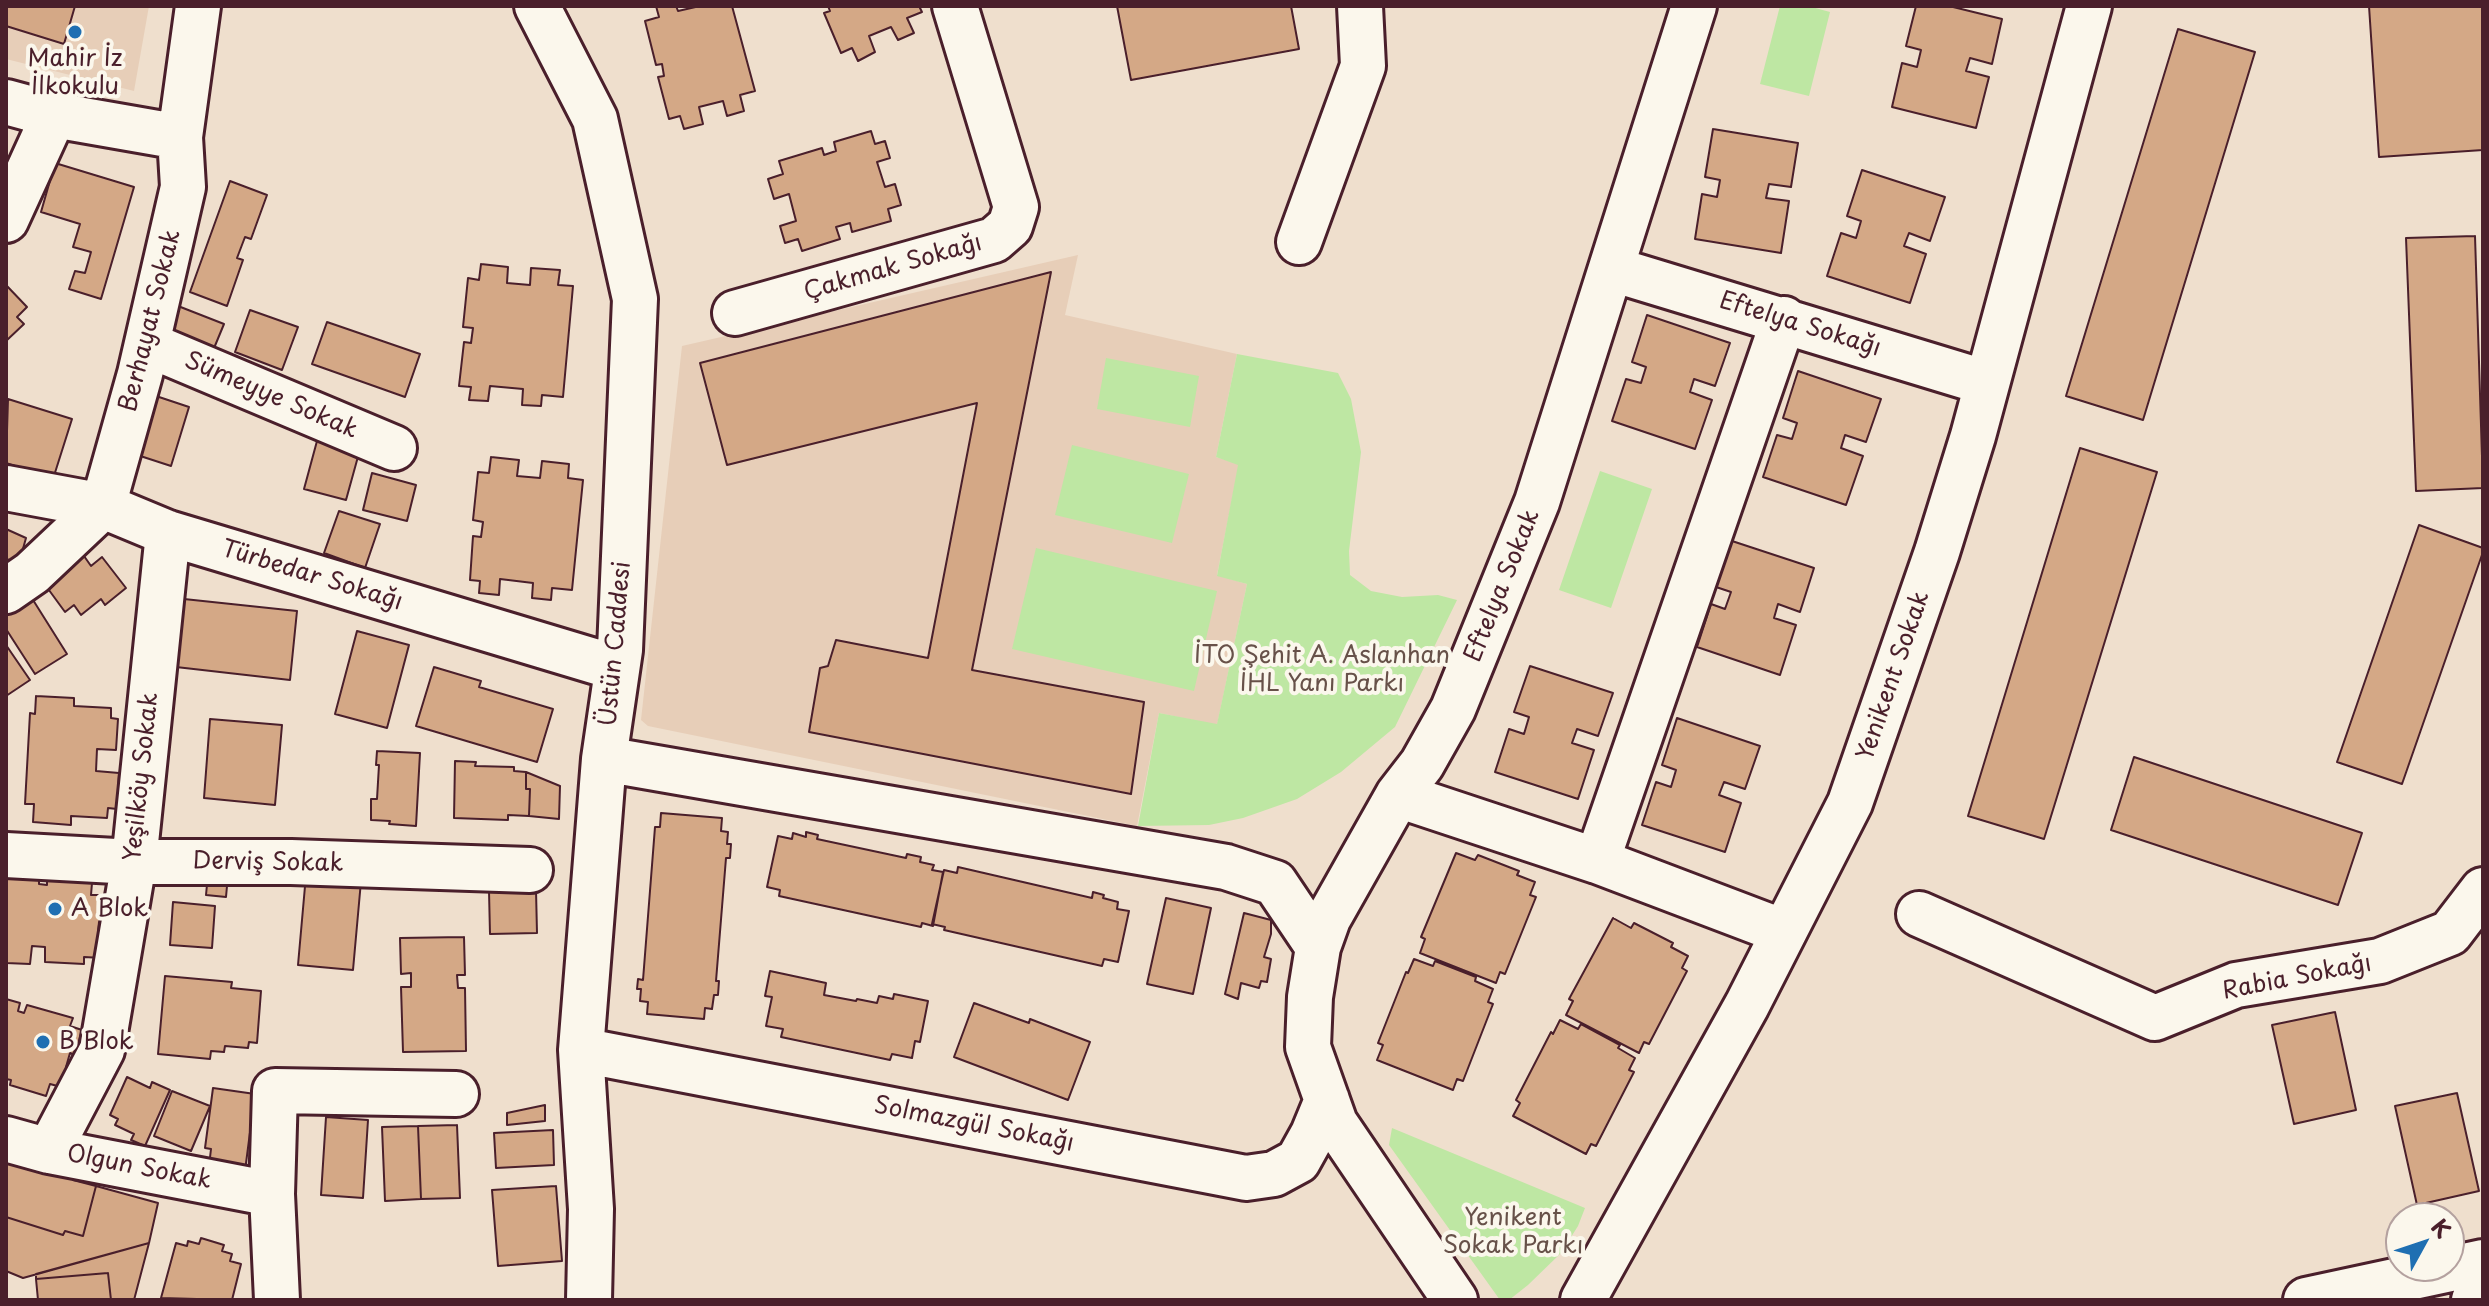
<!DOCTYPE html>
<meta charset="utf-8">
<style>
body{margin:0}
#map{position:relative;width:2489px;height:1306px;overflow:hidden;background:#efdfcd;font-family:"Playpen Sans",sans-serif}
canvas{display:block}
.frame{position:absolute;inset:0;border:8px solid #4a1f2b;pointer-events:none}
.north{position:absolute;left:2385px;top:1202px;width:80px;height:80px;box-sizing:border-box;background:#fbf7ec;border:2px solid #b4a19f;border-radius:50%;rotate:50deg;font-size:22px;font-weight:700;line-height:32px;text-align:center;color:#4a1f2b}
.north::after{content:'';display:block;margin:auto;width:28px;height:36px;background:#1f6fb2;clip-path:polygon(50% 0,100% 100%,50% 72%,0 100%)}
</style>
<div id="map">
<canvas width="2489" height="1306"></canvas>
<div class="frame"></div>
<div class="north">K</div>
</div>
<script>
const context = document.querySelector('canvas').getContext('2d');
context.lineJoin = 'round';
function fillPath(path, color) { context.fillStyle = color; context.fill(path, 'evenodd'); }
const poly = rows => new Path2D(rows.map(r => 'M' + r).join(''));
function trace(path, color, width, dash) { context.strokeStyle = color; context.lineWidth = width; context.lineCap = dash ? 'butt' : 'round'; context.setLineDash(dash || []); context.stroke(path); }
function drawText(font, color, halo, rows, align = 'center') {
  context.font = font + ' "Playpen Sans",sans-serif'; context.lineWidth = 8; context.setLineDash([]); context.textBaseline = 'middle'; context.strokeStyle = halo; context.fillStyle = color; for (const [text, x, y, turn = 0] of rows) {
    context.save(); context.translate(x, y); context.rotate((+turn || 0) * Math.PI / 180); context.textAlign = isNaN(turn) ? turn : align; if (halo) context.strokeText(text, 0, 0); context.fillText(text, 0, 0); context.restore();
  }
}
fillPath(poly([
 [6,6,149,6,134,91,6,59],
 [1078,255,1065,315,1237,354,1216,457,1239,464,1217,575,1247,584,1217,725,1159,713,1137,826,648,726,641,720,682,346]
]), '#e7ceb8');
fillPath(poly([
 [1780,6,1808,6,1830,12,1809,96,1760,84],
 [1237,354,1338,373,1351,399,1361,452,1349,551,1350,575,1371,591,1402,597,1438,595,1457,600,1395,727,1341,772,1297,799,1243,818,1209,825,1138,826,1159,713,1217,724,1247,584,1217,576,1238,465,1216,457],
 [1106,358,1199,376,1190,427,1097,409],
 [1072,445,1189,474,1172,543,1055,515],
 [1600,471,1652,489,1611,608,1559,590],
 [1036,548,1217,591,1194,691,1012,649],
 [1392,1128,1585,1208,1578,1226,1561,1253,1528,1285,1509,1300,1500,1300,1389,1145]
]), '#bee7a3');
const building = poly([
 [6,6,75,6,64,44,6,26,6,6],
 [656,6,676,6,678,11,700,6,732,6,755,91,740,95,744,111,727,116,723,101,699,107,703,124,684,129,680,116,669,119,658,77,664,76,662,64,656,65,645,21,659,17,656,6],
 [828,6,919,6,922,12,907,18,914,33,898,40,891,27,869,36,875,52,858,61,852,48,841,53,824,13,830,11,828,6],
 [1117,6,1291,6,1299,49,1131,80,1117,6],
 [1916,6,1949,6,2002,19,1992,64,1970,58,1966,71,1989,77,1976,128,1892,107,1902,63,1917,67,1921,50,1906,46,1916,6],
 [2369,6,2483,6,2483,150,2379,157,2369,6],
 [2178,29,2255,52,2143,420,2066,396,2178,29],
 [1713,129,1798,143,1791,187,1769,184,1766,198,1789,201,1781,253,1695,239,1702,194,1717,197,1720,180,1705,177,1713,129],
 [871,131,875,144,885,141,890,158,877,162,885,187,895,184,901,205,888,209,891,221,852,232,850,223,836,227,840,239,802,251,798,239,785,243,780,226,796,221,789,194,774,199,768,179,783,174,779,161,822,148,824,155,836,151,834,142,871,131],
 [55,163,134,187,101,299,69,289,75,271,85,273,91,252,73,247,80,224,41,212,55,163],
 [1862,170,1945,197,1930,241,1909,233,1904,246,1926,254,1910,303,1827,276,1841,233,1856,238,1861,221,1847,216,1862,170],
 [230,181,267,195,251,239,245,237,237,258,243,260,227,306,190,292,230,181],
 [2475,236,2483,488,2416,491,2406,238,2475,236],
 [481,264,508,267,507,283,530,285,531,268,560,270,558,285,573,286,563,397,542,395,541,406,522,405,523,389,490,386,488,401,469,400,471,387,459,386,464,342,471,343,473,328,463,327,468,278,479,280,481,264],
 [1051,272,972,670,1144,702,1131,794,809,732,820,668,828,666,836,640,928,658,977,403,727,465,700,363,1051,272],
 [6,285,27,307,17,317,24,324,6,341,6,285],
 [178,306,224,324,212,353,167,334,178,306],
 [250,310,298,327,282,370,235,352,250,310],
 [1647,315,1730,343,1715,386,1694,379,1690,392,1712,400,1695,449,1612,421,1626,379,1641,383,1646,367,1632,362,1647,315],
 [327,322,420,354,405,397,312,364,327,322],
 [1798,371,1881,399,1866,442,1845,435,1841,448,1863,456,1846,505,1763,477,1777,435,1792,439,1797,423,1783,418,1798,371],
 [147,393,189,407,171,466,128,452,147,393],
 [8,399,72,419,53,479,6,463,8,399],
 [317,441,359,453,346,500,304,489,317,441],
 [2080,448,2157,472,2044,839,1968,816,2080,448],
 [491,457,519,460,517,476,540,478,542,461,569,464,568,478,583,480,572,590,552,588,551,600,532,598,533,583,500,579,499,595,479,593,480,581,470,580,473,536,481,537,483,522,473,520,478,472,489,473,491,457],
 [372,473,416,485,407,521,363,510,372,473],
 [339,511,380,524,365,568,324,553,339,511],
 [2419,525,2483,548,2483,552,2402,784,2337,762,2419,525],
 [6,529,26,538,19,563,6,559,6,529],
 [1732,541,1814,568,1800,612,1778,604,1774,618,1796,625,1780,675,1697,647,1711,604,1725,609,1731,592,1716,587,1732,541],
 [84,556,91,566,102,557,126,588,105,605,101,599,81,615,74,605,65,612,46,586,84,556],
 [28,592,67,654,35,674,6,629,6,606,28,592],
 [184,599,297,611,290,680,176,667,184,599],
 [357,631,409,645,387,728,335,714,357,631],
 [6,645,30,680,6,696,6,645],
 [1530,666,1613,693,1598,736,1577,729,1572,743,1594,750,1578,799,1495,772,1509,729,1524,734,1529,717,1514,712,1530,666],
 [434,667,481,681,479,687,553,709,537,762,416,726,434,667],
 [36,696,74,698,74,706,111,708,111,718,118,719,116,750,97,749,96,771,119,773,117,809,108,808,107,818,71,816,71,825,33,822,34,804,25,804,30,713,35,714,36,696],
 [1677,718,1760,746,1745,789,1724,782,1719,795,1741,803,1725,852,1642,825,1656,782,1671,787,1676,770,1662,765,1677,718],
 [210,719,282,725,275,805,204,798,210,719],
 [377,751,420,753,416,826,389,824,390,821,371,820,371,799,377,799,379,765,376,765,377,751],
 [2134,757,2362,833,2338,905,2111,830,2134,757],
 [455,761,476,762,475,766,514,767,514,771,526,772,526,789,530,789,529,816,508,815,508,820,454,818,455,761],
 [526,772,560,786,559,819,529,816,530,789,526,789,526,772],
 [661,813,722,818,721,831,728,832,727,844,731,844,730,858,726,858,716,981,719,981,718,995,714,995,712,1009,705,1008,704,1019,647,1014,648,1002,640,1001,641,989,637,989,638,979,643,980,655,827,660,827,661,813],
 [806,832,818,835,817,839,906,858,907,854,921,857,920,862,934,865,932,870,943,872,933,926,922,923,921,927,779,896,780,890,767,887,778,836,792,839,793,833,806,837,806,832],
 [1456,853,1475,860,1478,855,1519,871,1517,875,1535,882,1530,895,1536,897,1505,974,1500,972,1496,983,1420,953,1425,939,1421,937,1456,853],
 [958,867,1092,898,1093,892,1104,895,1103,898,1118,902,1117,909,1129,911,1118,962,1104,959,1102,966,944,930,945,927,932,924,944,870,957,873,958,867],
 [208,874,228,875,226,897,206,895,208,874],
 [306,875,361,881,353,970,298,965,306,875],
 [6,877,39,879,39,884,47,885,47,880,92,883,91,895,106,895,104,922,99,922,98,933,104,933,102,958,84,957,84,964,45,962,45,947,32,946,30,964,6,963,6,877],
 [536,890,537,933,490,934,489,891,536,890],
 [1166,898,1211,908,1193,994,1147,984,1166,898],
 [173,902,215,906,212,948,170,945,173,902],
 [1244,913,1271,920,1271,934,1264,957,1271,959,1267,982,1261,981,1259,988,1241,983,1238,999,1225,994,1244,913],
 [1613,918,1631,928,1634,923,1673,943,1671,947,1688,956,1682,968,1687,971,1649,1044,1644,1042,1639,1053,1566,1015,1573,1001,1569,999,1613,918],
 [464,937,465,975,457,975,458,988,465,988,466,1051,403,1052,401,987,411,987,411,973,401,974,400,938,464,937],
 [1414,959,1433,966,1435,961,1476,977,1475,981,1493,989,1488,1002,1493,1004,1463,1081,1457,1079,1453,1090,1377,1060,1383,1045,1378,1043,1406,972,1408,973,1414,959],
 [770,971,826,983,824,995,856,1001,857,999,877,1003,879,996,893,999,894,994,928,1001,920,1042,915,1041,912,1058,892,1054,890,1060,781,1037,783,1029,766,1026,772,997,765,996,770,971],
 [165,976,232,982,231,988,261,991,257,1043,249,1042,248,1048,225,1046,224,1052,211,1051,210,1059,158,1054,165,976],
 [6,999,20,1003,18,1011,24,1013,27,1005,73,1018,70,1026,82,1030,75,1055,70,1053,66,1067,70,1069,65,1088,50,1084,46,1096,10,1085,11,1080,6,1079,6,999],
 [974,1003,1029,1023,1030,1019,1090,1042,1068,1100,954,1057,974,1003],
 [2335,1012,2356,1110,2294,1124,2272,1025,2335,1012],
 [1560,1020,1578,1029,1581,1024,1620,1045,1618,1048,1635,1058,1629,1070,1634,1072,1596,1146,1591,1144,1586,1154,1513,1116,1520,1103,1516,1100,1551,1032,1553,1034,1560,1020],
 [127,1077,150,1088,152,1082,170,1090,145,1146,131,1140,134,1134,115,1125,118,1119,110,1115,127,1077],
 [213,1088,255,1094,245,1171,209,1166,211,1149,205,1148,213,1088],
 [172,1091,210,1106,191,1151,154,1136,172,1091],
 [2457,1093,2479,1191,2417,1205,2395,1106,2457,1093],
 [545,1105,545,1121,507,1125,507,1113,545,1105],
 [326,1117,368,1120,363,1198,321,1195,326,1117],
 [457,1125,460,1198,421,1199,418,1126,457,1125],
 [418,1126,421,1199,385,1201,382,1127,418,1126],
 [553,1130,554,1165,496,1168,494,1133,553,1130],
 [6,1160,74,1177,73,1180,96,1186,83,1236,65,1231,63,1235,6,1217,6,1160],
 [96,1186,158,1203,149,1243,23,1278,6,1271,6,1217,63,1235,65,1231,83,1236,96,1186],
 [556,1186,562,1261,498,1266,492,1190,556,1186],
 [201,1238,224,1245,222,1251,232,1254,230,1261,241,1264,232,1300,161,1298,176,1243,187,1246,188,1241,199,1244,201,1238],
 [149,1243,134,1300,111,1300,108,1273,36,1279,36,1274,149,1243],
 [108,1273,111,1300,38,1300,36,1279,108,1273]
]);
fillPath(building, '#d4a886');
trace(building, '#4a1f2b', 2);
const minor = poly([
 [537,6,595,119,635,299,620,650,604,759,581,1050,591,1209,589,1300],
 [6,102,54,115,180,137],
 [6,220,54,115],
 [1299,242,1363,66,1360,6],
 [1612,269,1987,383],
 [735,313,994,240,1010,226,1016,207,955,6],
 [147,344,394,448],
 [6,488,103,506,168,533,617,668],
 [6,591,32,573,103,506,140,374,183,187,180,137,198,6],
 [604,759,1226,867,1275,883,1318,947],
 [1398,795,1597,861,1784,932],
 [6,855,134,862,291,862,530,870],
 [1597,861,1784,319],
 [1919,914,2155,1018,2236,985,2380,961,2450,933,2483,890],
 [581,1050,1246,1178,1274,1174,1298,1161,1313,1134,1327,1100],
 [6,1139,49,1151,272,1194],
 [49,1151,102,1050,134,862,168,533],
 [277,1300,272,1194,275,1091,456,1094],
 [1455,1300,1335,1123,1308,1047,1310,997,1318,947,1328,919,1398,795,1422,764,1453,709,1537,502,1694,6],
 [1583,1300,1747,1005,1850,803,1937,552,1973,436,2089,6],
 [2306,1300,2483,1262],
 [2474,1300,2483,1298]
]);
trace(minor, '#4a1f2b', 50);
trace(minor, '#fbf7ec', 44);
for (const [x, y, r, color] of [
 [75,32,8,"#1f6fb2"],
 [55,909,8,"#1f6fb2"],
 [43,1042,8,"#1f6fb2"]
]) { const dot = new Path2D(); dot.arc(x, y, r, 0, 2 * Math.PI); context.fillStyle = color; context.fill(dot); trace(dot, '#fbf7ec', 3); }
drawText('24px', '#4a1f2b', '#fbf7ec', [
 ["Mahir İz",75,59,"center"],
 ["İlkokulu",75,87,"center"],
 ["A Blok",71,909],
 ["B Blok",59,1042]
], 'left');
drawText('24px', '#4a1f2b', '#fbf7ec', [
 ["Çakmak Sokağı",893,268,-16],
 ["Berhayat Sokak",151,321,-76],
 ["Eftelya Sokağı",1800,325,17],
 ["Sümeyye Sokak",271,396,23],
 ["Türbedar Sokağı",312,576,17],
 ["Eftelya Sokak",1503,586,-68],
 ["Üstün Caddesi",616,644,-85],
 ["Yenikent Sokak",1894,676,-71],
 ["Yeşilköy Sokak",142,777,-84],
 ["Derviş Sokak",268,863,1],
 ["Rabia Sokağı",2297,978,-11],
 ["Solmazgül Sokağı",974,1125,11],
 ["Olgun Sokak",139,1168,11]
]);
drawText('24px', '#675149', '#fbf7ec', [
 ["İTO Şehit A. Aslanhan",1322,656],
 ["İHL Yanı Parkı",1322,684],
 ["Yenikent",1513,1218],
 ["Sokak Parkı",1513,1246]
]);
</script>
